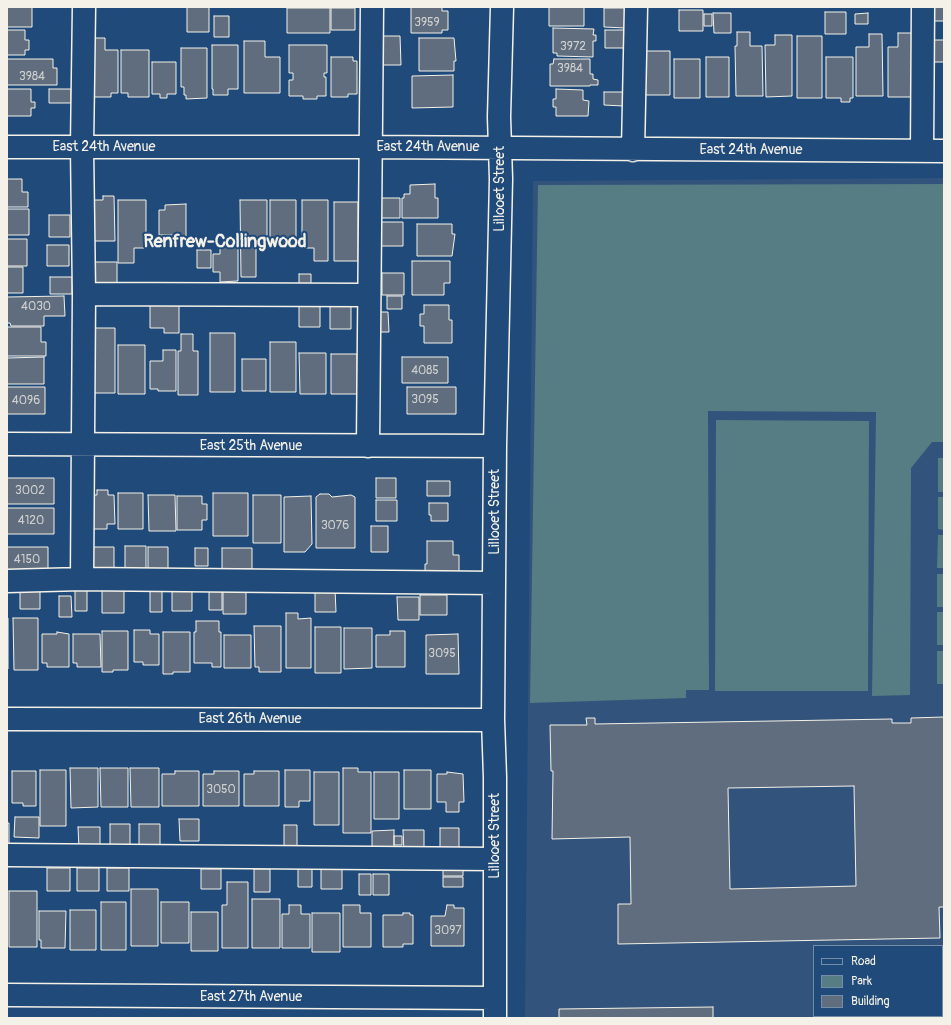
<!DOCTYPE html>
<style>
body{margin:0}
#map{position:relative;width:951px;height:1025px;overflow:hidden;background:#1f4a7a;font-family:Pangolin,sans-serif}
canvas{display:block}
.frame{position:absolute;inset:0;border:8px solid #f4f1e8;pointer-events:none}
.legend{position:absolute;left:813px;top:945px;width:130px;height:72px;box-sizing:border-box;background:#1f4a7a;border:1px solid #748da6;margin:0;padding:5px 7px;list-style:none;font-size:12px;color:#f4f1e8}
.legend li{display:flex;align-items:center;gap:8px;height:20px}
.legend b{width:20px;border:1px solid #748da6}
</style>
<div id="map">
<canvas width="951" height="1025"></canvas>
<div class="frame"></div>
<ul class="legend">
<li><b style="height:5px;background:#1f4a7a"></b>Road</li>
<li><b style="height:11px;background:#567d83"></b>Park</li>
<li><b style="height:11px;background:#5f6d7f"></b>Building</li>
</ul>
</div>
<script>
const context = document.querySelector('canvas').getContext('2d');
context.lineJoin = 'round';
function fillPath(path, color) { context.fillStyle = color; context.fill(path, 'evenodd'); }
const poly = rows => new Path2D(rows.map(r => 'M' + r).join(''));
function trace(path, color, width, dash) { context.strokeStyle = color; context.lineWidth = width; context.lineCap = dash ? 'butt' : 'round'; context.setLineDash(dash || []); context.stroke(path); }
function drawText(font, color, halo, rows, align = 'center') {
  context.font = font + ' Pangolin,sans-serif'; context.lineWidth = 4; context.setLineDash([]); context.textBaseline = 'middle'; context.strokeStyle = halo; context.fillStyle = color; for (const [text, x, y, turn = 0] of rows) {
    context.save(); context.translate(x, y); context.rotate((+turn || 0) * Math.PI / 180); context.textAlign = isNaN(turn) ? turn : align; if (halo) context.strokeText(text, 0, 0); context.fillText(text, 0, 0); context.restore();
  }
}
fillPath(poly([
 [944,178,944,960,942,960,942,946,814,946,814,1016,863,1016,863,1018,525,1018,533,181]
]), '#32547c');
fillPath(poly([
 [944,184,944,442,932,442,911,468,910,695,872,696,876,412,708,411,709,690,686,690,686,698,530,703,538,185],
 [716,420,869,421,868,691,715,691],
 [938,458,944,458,944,492,938,492],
 [938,497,944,497,944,530,938,529],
 [938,535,944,535,944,568,937,568],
 [937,574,944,574,944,607,937,607],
 [937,612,944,612,944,645,937,645],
 [937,651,944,651,944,684,937,684]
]), '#567d83');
const building = poly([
 [7,7,32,7,32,27,7,27,7,7],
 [187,7,209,7,209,32,187,32,187,7],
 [411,7,442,7,442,11,448,11,448,30,442,30,442,33,411,33,411,7],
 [549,7,584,7,584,26,549,26,549,7],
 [930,7,944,7,944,21,930,21,930,7],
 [287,8,330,8,330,33,287,33,287,8],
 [331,8,355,8,355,30,331,30,331,8],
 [604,8,625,8,625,28,604,27,604,8],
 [679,10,703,10,703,31,679,31,679,10],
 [825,12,846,12,846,34,825,34,825,12],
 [713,13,731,13,731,33,714,33,713,13],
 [868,13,868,24,855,24,855,14,868,13],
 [704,14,712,14,712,26,704,26,704,14],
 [214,16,229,16,229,37,214,37,214,16],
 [553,28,594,29,593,35,596,35,596,41,593,41,593,57,557,56,557,53,553,53,553,28],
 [7,30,25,30,25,40,29,40,29,50,25,50,25,55,7,55,7,30],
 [605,30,625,30,625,48,605,48,605,30],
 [737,32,750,32,750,46,762,46,763,96,736,96,735,46,737,46,737,32],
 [898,33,913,33,914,97,888,97,888,47,898,47,898,33],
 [869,34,882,34,883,96,856,96,856,47,869,47,869,34],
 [775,35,792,35,792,96,766,97,765,45,775,45,775,35],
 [379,36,400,36,401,65,379,65,379,36],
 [797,36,822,36,822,98,797,98,797,36],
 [93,38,105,38,105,50,118,50,118,93,111,93,111,97,90,97,93,38],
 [419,38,454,38,456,61,454,61,454,71,419,71,419,38],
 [934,40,944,40,944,62,934,62,934,40],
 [244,41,265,41,265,57,280,57,280,93,244,93,244,41],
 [212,45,238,45,238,89,228,89,228,95,213,95,213,89,212,89,212,45],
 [289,45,327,45,327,73,324,73,324,77,326,77,326,96,317,96,317,99,303,99,303,96,289,96,289,80,293,80,293,73,289,73,289,45],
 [181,48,207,48,207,98,186,99,186,95,184,95,184,87,181,87,181,48],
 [121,50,149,50,149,97,128,97,128,93,121,93,121,50],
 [645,51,670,51,670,95,645,95,645,51],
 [331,57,353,57,353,61,357,61,357,94,348,94,348,97,331,97,331,57],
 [706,57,729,57,729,97,706,97,706,57],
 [826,57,853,57,853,98,850,98,850,102,841,102,841,98,826,98,826,57],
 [7,59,53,59,53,68,57,68,57,85,7,85,7,59],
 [554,59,590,59,590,74,593,74,593,79,598,80,598,85,590,85,590,86,550,86,550,64,553,64,554,59],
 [674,59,700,59,700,98,674,98,674,59],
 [152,62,176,62,176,94,167,94,167,98,160,98,160,94,152,94,152,62],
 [453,75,453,107,412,108,412,76,453,75],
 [7,89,31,89,31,102,35,102,35,108,31,108,31,116,7,116,7,89],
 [49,89,71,89,71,103,49,103,49,89],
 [556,89,583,90,583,100,589,101,588,116,556,116,556,107,553,107,553,99,556,99,556,89],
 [604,92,623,92,623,106,604,105,604,92],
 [7,179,22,179,22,192,28,192,28,207,7,207,7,179],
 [435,184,435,198,438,198,438,218,402,218,402,198,404,198,404,194,410,194,410,185,435,184],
 [103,196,114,196,115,241,87,241,87,200,103,200,103,196],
 [380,198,400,198,400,218,380,218,380,198],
 [118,200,146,200,146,248,134,248,134,263,118,263,118,200],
 [240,200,267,200,267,246,256,246,256,277,241,277,240,200],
 [270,200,296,200,296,246,270,246,270,200],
 [302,200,328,200,328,261,314,261,314,248,302,248,302,200],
 [334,202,358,202,358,261,334,261,334,202],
 [186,204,186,240,178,240,178,235,159,235,159,210,165,210,165,205,186,204],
 [7,209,29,209,29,235,7,235,7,209],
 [49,215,70,215,70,237,49,237,49,215],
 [379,222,403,222,403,246,379,246,379,222],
 [417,224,452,224,452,234,455,234,452,256,417,256,417,224],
 [7,239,27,239,27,266,7,266,7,239],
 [220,244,238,244,238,281,220,282,220,272,213,272,213,254,220,254,220,244],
 [47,245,69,245,69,266,47,266,47,245],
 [197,250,211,250,211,268,197,268,197,250],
 [412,261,450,261,450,283,444,283,444,295,412,295,412,261],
 [94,262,117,262,117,285,94,285,94,262],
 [7,267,23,267,23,293,7,293,7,267],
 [382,273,404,273,404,295,382,295,382,273],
 [299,274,311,274,311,287,299,287,299,274],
 [50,277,72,277,72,294,50,294,50,277],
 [64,296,65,316,44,316,44,326,11,326,10,323,7,323,7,297,64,296],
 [387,296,402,296,402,309,387,309,387,296],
 [299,304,320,304,320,327,299,327,299,304],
 [150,305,179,305,179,333,164,333,164,328,150,328,150,305],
 [424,305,449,305,449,320,452,320,452,343,424,343,424,326,420,326,420,314,424,314,424,305],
 [330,306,351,306,351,329,330,329,330,306],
 [375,312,388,312,389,332,375,332,375,312],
 [7,327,41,327,41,342,46,342,46,356,7,356,7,327],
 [88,328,115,328,115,393,88,393,88,328],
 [210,333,235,333,235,392,210,392,210,333],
 [181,334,193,334,193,351,198,351,198,395,178,395,178,351,181,351,181,334],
 [270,342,296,342,296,392,270,392,270,342],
 [118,345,145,345,145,394,118,394,118,345],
 [163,350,176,350,176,391,158,391,158,389,150,389,150,361,163,361,163,350],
 [299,353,326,353,326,394,300,394,299,353],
 [331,354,357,354,357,394,331,394,331,354],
 [44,357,44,384,7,384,7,358,44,357],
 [402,357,448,357,448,383,402,383,402,357],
 [242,359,266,359,266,391,242,391,242,359],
 [7,387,45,387,45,414,7,414,7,387],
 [407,387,456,387,456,414,407,414,407,387],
 [7,478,54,478,54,504,7,504,7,478],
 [376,478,396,478,396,498,376,498,376,478],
 [427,481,450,481,450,496,427,496,427,481],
 [97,490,108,490,108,495,114,495,115,524,107,524,107,529,88,529,88,495,97,495,97,490],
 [118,493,143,493,143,529,118,529,118,493],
 [213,493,248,493,248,536,213,536,213,493],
 [320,494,329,494,332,497,351,495,355,497,355,548,316,548,316,497,320,494],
 [148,495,175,495,176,531,149,531,148,495],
 [253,495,281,495,281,543,253,543,253,495],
 [177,496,202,496,202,504,207,504,207,520,202,520,202,530,177,530,177,496],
 [311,496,312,544,305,552,284,552,284,497,311,496],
 [376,500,397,500,397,521,376,521,376,500],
 [429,503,448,503,448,521,431,521,431,515,429,515,429,503],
 [7,508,54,508,54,534,7,534,7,508],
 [371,526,388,526,388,552,371,552,371,526],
 [427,541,453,541,453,555,459,555,459,576,425,576,425,564,427,564,427,541],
 [125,546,146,546,146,569,125,569,125,546],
 [7,547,48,547,48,573,7,573,7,547],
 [90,547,114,547,114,570,90,570,90,547],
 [148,547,168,547,168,569,148,569,148,547],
 [195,548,208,548,208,566,195,566,195,548],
 [222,548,252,548,252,569,222,569,222,548],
 [20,587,40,587,40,609,20,609,20,587],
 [102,588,124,588,124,613,102,613,102,588],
 [172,588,192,588,192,611,172,611,172,588],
 [150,589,162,589,162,612,150,612,150,589],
 [223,589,246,589,246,614,223,614,223,589],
 [315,589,335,589,336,612,315,612,315,589],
 [75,590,87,590,87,611,75,611,75,590],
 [209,590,222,590,222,610,209,610,209,590],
 [420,595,447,595,447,615,420,615,420,595],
 [59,596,71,596,72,617,59,617,59,596],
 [397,597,419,597,419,620,398,620,397,597],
 [286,613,298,613,298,619,311,618,311,668,286,668,286,613],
 [7,618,8,618,8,669,7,669,7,618],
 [13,618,38,618,38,670,14,670,13,618],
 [196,621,219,621,219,632,221,632,221,667,212,667,212,663,194,663,194,632,196,632,196,621],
 [254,626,281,626,281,672,259,672,259,667,255,667,254,626],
 [315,627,341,627,341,673,315,673,315,627],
 [344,628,372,628,372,668,344,669,344,628],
 [134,630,150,630,150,634,159,634,159,665,143,665,143,662,134,662,134,630],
 [102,631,128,631,128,670,113,670,113,672,102,672,102,631],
 [390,631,405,631,405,667,376,667,376,635,390,635,390,631],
 [57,632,69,634,69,667,47,667,47,663,42,663,42,634,57,634,57,632],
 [163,632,190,632,190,672,173,672,173,674,163,674,163,632],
 [73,634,100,634,101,667,77,667,77,663,73,663,73,634],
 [458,634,459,674,426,674,426,635,458,634],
 [224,635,251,635,251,668,224,668,224,635],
 [944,717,944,907,939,907,940,938,618,944,618,904,631,904,630,837,552,839,553,771,551,771,550,725,587,725,586,718,595,718,595,724,892,719,892,723,911,723,911,718,944,717],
 [854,786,856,886,730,889,728,788,854,786],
 [70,768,98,768,98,807,71,808,70,768],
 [100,768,128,768,128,807,101,807,100,768],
 [130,768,159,768,159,807,131,807,130,768],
 [343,768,358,768,358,772,371,772,371,833,343,833,343,768],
 [40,770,66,770,66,826,40,826,40,770],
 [285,770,310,770,310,801,299,801,299,807,285,807,285,770],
 [404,770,431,770,431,809,404,809,404,770],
 [12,771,36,771,36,806,23,806,23,803,12,803,12,771],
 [175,771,199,771,199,806,162,806,162,774,175,774,175,771],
 [214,771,239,771,239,806,203,806,203,774,214,774,214,771],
 [254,771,279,771,279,806,244,806,244,774,254,774,254,771],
 [314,772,339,772,339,825,314,825,314,772],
 [374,772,399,772,399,819,374,819,374,772],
 [447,772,463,774,464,802,459,802,459,812,446,812,446,802,437,802,437,774,447,774,447,772],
 [15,817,39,817,39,838,14,837,15,817],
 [179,819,199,819,199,841,180,841,179,819],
 [7,823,9,823,9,845,7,845,7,823],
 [110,824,130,824,130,846,110,846,110,824],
 [139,824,160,824,160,847,139,847,139,824],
 [284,825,297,825,297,846,284,846,284,825],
 [78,827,100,827,100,848,79,848,78,827],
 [440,828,459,828,459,849,440,849,440,828],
 [394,830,394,851,372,851,372,831,394,830],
 [403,830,424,830,424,852,404,852,403,830],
 [394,836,402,836,402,845,394,845,394,836],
 [443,865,463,865,463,876,443,876,443,865],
 [298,866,312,866,312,887,298,887,298,866],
 [47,868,70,868,70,891,47,891,47,868],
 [77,868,99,868,99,891,77,891,77,868],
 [107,868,129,868,129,891,107,891,107,868],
 [321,868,342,868,342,889,321,889,321,868],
 [201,869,221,869,221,889,201,889,201,869],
 [254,869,270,869,270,892,254,892,254,869],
 [359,874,371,874,371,895,359,895,359,874],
 [373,874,389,874,389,895,373,895,373,874],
 [443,877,463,877,463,887,443,887,443,877],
 [227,882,248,882,248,948,222,948,222,905,227,905,227,882],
 [131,889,158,889,158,946,131,946,131,889],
 [9,891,37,891,37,947,9,947,9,891],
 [252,899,280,899,280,948,252,948,252,899],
 [101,902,126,902,126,950,101,950,101,902],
 [161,902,189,902,189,943,161,943,161,902],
 [289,905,301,905,301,914,310,914,310,948,282,948,282,914,289,914,289,905],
 [343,905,360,905,360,913,371,913,371,947,343,947,343,905],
 [447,905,454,905,454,908,464,908,464,946,431,946,431,916,445,916,447,905],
 [70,910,96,910,96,950,70,950,70,910],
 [39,911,66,911,65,948,41,948,41,940,39,940,39,911],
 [191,912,218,912,218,951,191,951,191,912],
 [312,913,340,913,340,952,312,952,312,913],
 [403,913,410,913,410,915,413,915,413,944,403,944,403,947,383,947,383,915,403,915,403,913],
 [713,1007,713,1018,559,1018,559,1009,713,1007]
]);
fillPath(building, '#5f6d7f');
trace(building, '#f4f1e8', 1);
const minor = poly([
 [7,147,371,147,944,151],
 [633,150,636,7],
 [922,151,923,7],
 [84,294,368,295],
 [7,444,495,446],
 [368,446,372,7],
 [82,579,84,294,82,147,84,7],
 [7,581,82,579,494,583],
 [7,719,493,720],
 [7,855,494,859],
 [942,989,944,989],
 [7,995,495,998],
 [495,1018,495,777,493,720,495,446,501,179,499,117,502,7]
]);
trace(minor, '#f4f1e8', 25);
trace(minor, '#1f4a7a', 22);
drawText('12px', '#cfd0ce', null, [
 ["3959",427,23],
 ["3972",573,47],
 ["3984",570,69],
 ["3984",32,77],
 ["4030",36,307],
 ["4085",425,371],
 ["3095",425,400],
 ["4096",26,401],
 ["3002",30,491],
 ["4120",31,521],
 ["3076",335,526],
 ["4150",27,560],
 ["3095",442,654],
 ["3050",221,790],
 ["3097",448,931]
]);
drawText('14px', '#f4f1e8', '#1f4a7a', [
 ["East 24th Avenue",104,147],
 ["East 24th Avenue",428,147],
 ["East 24th Avenue",751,150],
 ["Lillooet Street",500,189,-90],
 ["East 25th Avenue",251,446],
 ["Lillooet Street",495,512,-90],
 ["East 26th Avenue",250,719],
 ["Lillooet Street",495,836,-90],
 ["East 27th Avenue",251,997]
]);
drawText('bold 18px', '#f4f1e8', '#1f4a7a', [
 ["Renfrew-Collingwood",225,242]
]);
</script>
